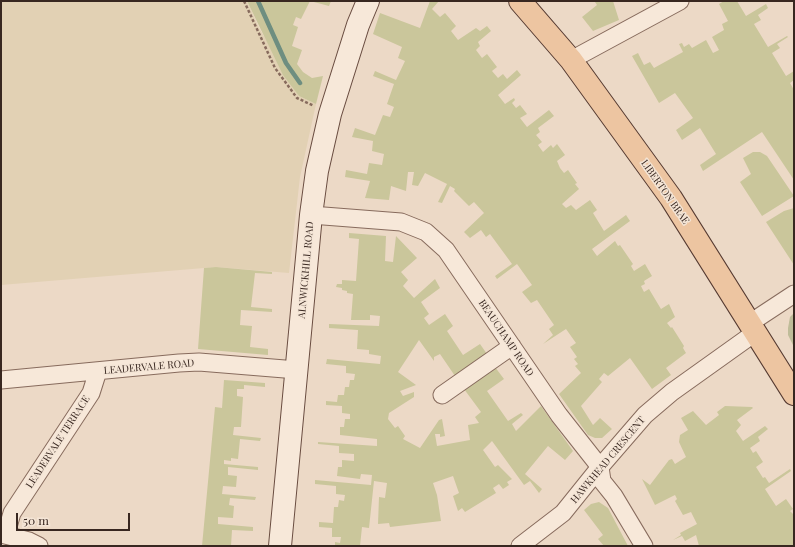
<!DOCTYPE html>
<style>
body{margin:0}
#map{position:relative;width:795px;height:547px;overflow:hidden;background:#ecd9c6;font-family:"Playfair Display",serif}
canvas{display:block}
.frame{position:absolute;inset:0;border:2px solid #382720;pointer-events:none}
.scale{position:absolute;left:16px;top:513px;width:114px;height:18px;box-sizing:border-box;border:2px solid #382720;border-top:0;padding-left:5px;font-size:12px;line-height:14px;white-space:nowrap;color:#382720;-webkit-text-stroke:3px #f4e5d6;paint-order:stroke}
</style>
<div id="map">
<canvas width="795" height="547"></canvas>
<div class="frame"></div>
<div class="scale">50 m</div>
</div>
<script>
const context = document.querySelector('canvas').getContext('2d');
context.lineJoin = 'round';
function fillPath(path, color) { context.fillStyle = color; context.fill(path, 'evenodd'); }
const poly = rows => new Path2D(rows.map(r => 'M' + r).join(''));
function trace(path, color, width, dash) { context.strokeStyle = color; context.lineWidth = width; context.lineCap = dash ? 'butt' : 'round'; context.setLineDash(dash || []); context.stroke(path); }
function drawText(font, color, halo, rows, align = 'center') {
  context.font = font + ' "Playfair Display",serif'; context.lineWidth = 3; context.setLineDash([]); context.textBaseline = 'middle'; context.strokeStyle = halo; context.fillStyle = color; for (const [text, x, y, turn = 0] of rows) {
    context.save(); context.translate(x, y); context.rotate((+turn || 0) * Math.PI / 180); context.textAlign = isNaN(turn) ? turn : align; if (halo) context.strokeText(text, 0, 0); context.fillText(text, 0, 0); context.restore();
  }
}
fillPath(poly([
 [1,1,247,1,259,28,299,96,316,104,300,177,289,273,216,267,1,285]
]), '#e2d1b4');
fillPath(poly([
 [247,1,331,1,329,6,310,1,301,19,296,17,293,25,298,27,292,46,302,50,297,64,303,72,312,78,323,76,316,104,299,96,283,75],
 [430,1,439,1,432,9,440,17,445,13,456,26,451,31,458,40,476,28,480,31,487,26,491,31,478,42,480,46,476,50,482,58,487,54,497,67,492,71,498,78,503,74,507,79,517,70,521,75,498,95,505,104,514,98,515,100,512,103,516,108,520,105,527,114,520,118,527,127,549,110,554,116,538,128,540,132,536,135,542,142,538,145,543,152,551,145,553,148,557,144,565,155,557,161,560,168,564,173,568,170,577,183,575,184,579,189,562,204,566,208,571,205,576,210,590,200,597,210,593,213,604,231,626,215,630,221,592,249,597,256,615,241,618,246,620,245,633,264,631,266,634,271,645,264,652,276,644,281,645,284,641,286,644,292,649,289,661,309,669,304,675,317,667,323,671,328,672,327,684,346,683,348,686,353,666,368,671,375,652,389,630,358,608,376,604,373,599,379,602,382,581,406,593,425,600,418,612,429,602,438,595,438,588,435,559,394,581,373,575,366,578,364,574,359,577,357,570,347,576,343,566,329,543,344,553,335,549,329,554,325,537,300,531,303,522,292,532,285,517,264,497,279,495,276,512,264,490,234,486,237,481,230,470,238,464,232,484,213,474,202,469,206,454,191,455,189,450,186,442,203,438,202,447,184,425,173,418,186,412,185,414,172,408,172,406,191,391,186,389,200,365,198,370,181,345,177,346,170,367,174,369,163,382,165,384,154,372,151,373,141,352,137,355,128,375,135,383,115,390,117,394,107,387,104,394,84,373,76,375,71,396,80,405,61,398,58,402,47,373,34,380,13,420,28],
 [597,1,613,1,619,20,593,31,582,17,597,5,595,2],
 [724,1,737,1,746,16,766,4,768,8,758,15,761,20,754,24,768,47,787,36,788,37,777,44,780,48,772,53,786,76,794,71,794,80,790,83,794,90,794,180,762,132,703,171,700,165,716,154,700,128,682,140,676,130,693,118,675,93,659,103,632,56,638,53,644,65,650,62,654,68,683,52,679,44,682,43,684,47,689,44,692,48,706,40,713,53,719,50,712,37,724,30,722,24,728,21,719,4],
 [753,152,760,152,767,156,794,196,762,216,740,182,751,174,743,158],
 [794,208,794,265,766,222,784,211],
 [349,233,386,236,385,261,393,262,396,236,417,258,401,272,408,280,403,286,414,298,435,279,440,288,421,302,429,314,424,318,429,325,445,314,453,326,447,331,463,355,480,344,487,354,455,376,440,354,434,357,434,361,419,340,398,372,416,385,400,391,403,396,414,392,414,397,389,413,388,419,395,428,398,426,405,436,403,439,420,448,439,420,442,419,445,436,440,437,440,434,435,434,437,446,470,440,468,425,479,423,475,417,481,412,464,389,495,367,504,379,487,391,508,421,521,413,523,415,512,424,516,431,541,406,573,451,565,460,548,446,525,474,542,489,539,493,530,481,524,485,492,441,483,450,495,467,498,465,512,479,507,482,509,485,503,489,499,484,493,488,496,493,465,512,462,508,458,511,453,496,459,493,453,476,433,483,437,495,441,521,390,527,389,523,378,524,379,497,385,498,387,483,374,481,369,528,362,527,360,546,335,546,335,542,340,543,341,537,332,537,332,528,319,527,319,522,333,523,334,507,338,507,339,500,344,501,345,495,336,494,336,486,315,484,315,480,371,485,372,475,361,474,360,479,337,476,338,467,342,467,342,460,354,461,354,454,339,453,339,446,318,444,318,442,377,446,377,439,340,435,340,427,344,427,345,419,350,419,350,414,342,413,342,406,326,405,326,401,337,402,338,395,344,395,345,387,349,387,350,380,354,380,355,374,346,373,346,366,326,364,327,359,380,364,381,356,369,354,369,350,357,349,358,330,329,328,329,324,379,326,380,316,370,315,370,320,351,320,353,294,347,293,347,291,342,290,342,288,336,287,337,284,342,284,342,280,356,281,359,239,349,238],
 [216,267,272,272,272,274,255,273,251,307,272,309,272,312,241,310,240,325,252,326,250,347,268,349,268,355,198,349,204,268],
 [224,380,265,383,265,387,244,385,244,389,237,389,237,396,243,397,241,427,234,427,233,435,261,438,260,441,240,439,238,459,231,458,231,461,224,460,224,464,258,467,258,470,228,467,228,475,237,476,236,487,223,486,222,494,256,497,255,500,230,498,229,505,234,506,233,518,218,517,218,524,253,527,253,531,232,530,231,546,202,546,215,407,222,408],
 [725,406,752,407,753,408,737,420,741,425,736,431,743,441,765,426,768,429,758,437,760,441,750,448,753,453,756,451,763,462,756,467,763,478,765,477,769,483,790,469,791,471,765,489,776,506,786,499,793,509,790,511,794,515,793,546,699,546,696,535,685,541,682,536,673,540,681,535,680,533,697,524,691,512,683,515,675,501,677,499,675,495,655,505,642,479,650,485,669,460,672,459,675,464,686,457,679,442,680,435,688,430,681,418,693,411,706,425,719,415,717,412],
 [599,502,608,508,628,546,604,546,598,539,603,535,584,510,591,504]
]), '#cac69b');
fillPath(poly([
 [794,313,794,347,788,335,788,328,790,317]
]), '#bfbc99');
trace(poly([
 [258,1,286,63,300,83]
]), '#6e8e80', 4.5);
const street = poly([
 [571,60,680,1],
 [311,215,401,222,426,232,446,250,559,415,600,467,602,481,614,496,644,546],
 [750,323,794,294],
 [1,380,179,363,199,362,297,370],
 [442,395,512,346],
 [1,534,29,541,39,546],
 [6,534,12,513,91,393,98,371],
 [520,546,563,513,600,467,645,415,672,392,756,332]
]);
const secondary = poly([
 [280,546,311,215,317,171,330,114,358,25,368,1]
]);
const primary = poly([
 [520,1,571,60,671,198,794,394]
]);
trace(street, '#876b5d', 19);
trace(secondary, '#694c40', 24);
trace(primary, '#553a31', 24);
trace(poly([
 [244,1,275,68,297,98,314,106]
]), '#876b5d', 2.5, [3, 2]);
trace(street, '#f7e8d9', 17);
trace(secondary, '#f7e8d9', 22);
trace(primary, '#edc5a1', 22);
drawText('10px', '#382720', '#f4e5d6', [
 ["LIBERTON BRAE",665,192,55],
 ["ALNWICKHILL ROAD",306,270,-85],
 ["BEAUCHAMP ROAD",506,338,56],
 ["LEADERVALE ROAD",149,367,-5],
 ["LEADERVALE TERRACE",58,442,-57],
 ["HAWKHEAD CRESCENT",608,460,-50]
]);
</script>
